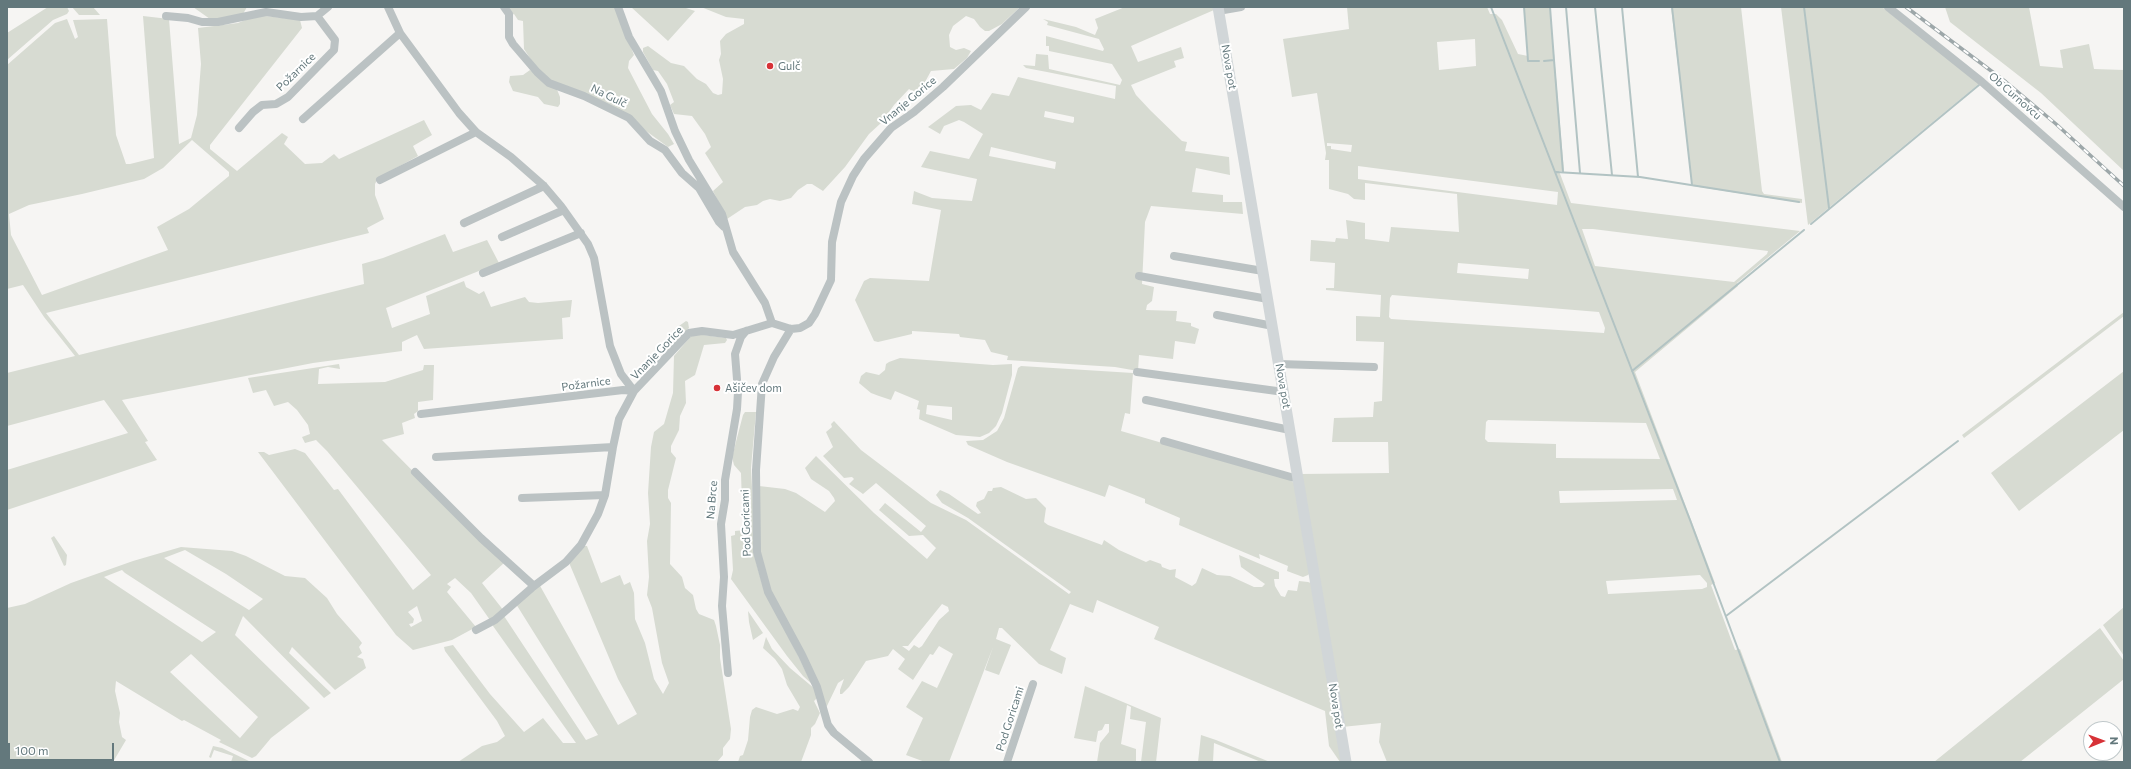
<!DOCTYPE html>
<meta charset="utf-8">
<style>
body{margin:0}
#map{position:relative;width:2131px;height:769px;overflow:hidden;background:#f6f5f3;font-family:Commissioner,sans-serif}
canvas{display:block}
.frame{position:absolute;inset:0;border:8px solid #63787c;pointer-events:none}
.north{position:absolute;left:2083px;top:721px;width:40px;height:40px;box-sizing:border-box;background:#fff;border:1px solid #c1c9cb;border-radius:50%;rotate:89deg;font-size:11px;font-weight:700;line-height:16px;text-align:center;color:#63787c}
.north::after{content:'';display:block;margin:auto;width:14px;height:18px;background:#d73237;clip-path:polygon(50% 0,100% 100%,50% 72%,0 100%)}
.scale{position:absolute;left:8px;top:743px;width:106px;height:18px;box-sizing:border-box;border:2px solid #63787c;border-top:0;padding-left:5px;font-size:12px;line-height:14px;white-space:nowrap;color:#63787c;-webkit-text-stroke:3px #fff;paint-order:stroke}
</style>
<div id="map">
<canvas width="2131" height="769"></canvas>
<div class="frame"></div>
<div class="north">N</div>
<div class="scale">100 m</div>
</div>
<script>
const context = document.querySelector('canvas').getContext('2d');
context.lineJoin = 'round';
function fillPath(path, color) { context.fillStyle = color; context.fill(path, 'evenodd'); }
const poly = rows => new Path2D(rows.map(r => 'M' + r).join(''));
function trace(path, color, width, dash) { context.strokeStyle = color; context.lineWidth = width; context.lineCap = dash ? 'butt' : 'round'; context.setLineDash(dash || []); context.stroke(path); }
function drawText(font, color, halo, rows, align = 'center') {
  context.font = font + ' Commissioner,sans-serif'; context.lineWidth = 4; context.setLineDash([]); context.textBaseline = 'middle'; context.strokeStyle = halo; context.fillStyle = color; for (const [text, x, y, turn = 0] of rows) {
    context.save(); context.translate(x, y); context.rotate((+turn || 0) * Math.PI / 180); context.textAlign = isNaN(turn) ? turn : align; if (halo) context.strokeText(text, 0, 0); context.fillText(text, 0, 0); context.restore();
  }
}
fillPath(poly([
 [48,7,67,7,69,11,67,14,53,20,7,60,7,33],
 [72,7,93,7,100,15,79,15],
 [193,7,247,7,243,14,227,18,210,19],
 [507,7,615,7,634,55,629,61,628,68,652,114,668,134,674,144,668,147,642,128,550,81,539,72,524,49,523,21,518,20,514,14,512,15],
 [631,7,683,7,695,11,668,41],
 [701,7,1020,7,1002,24,989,31,985,31,980,27,974,19,966,16,953,26,949,35,950,47,956,50,964,48,971,51,967,58,954,69,931,71,925,82,923,90,917,94,909,89,894,105,881,123,869,134,845,167,823,191,812,184,807,184,798,190,791,198,780,201,770,199,763,201,757,205,745,207,727,219,713,191,723,182,705,153,711,147,705,134,692,116,674,114,670,105,674,102,667,84,658,71,653,70,643,52,643,48,648,46,671,63,684,66,697,79,706,84,713,93,718,95,722,94,723,79,719,60,721,54,720,41,726,34,744,24,744,19,726,17],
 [1125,7,1214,7,1214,10,1131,46,1138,62,1181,47,1184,58,1174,61,1176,67,1131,85,1136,95,1151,111,1182,141,1187,142,1185,151,1229,157,1230,175,1196,168,1192,192,1223,195,1223,202,1242,202,1243,214,1151,206,1145,222,1142,284,1154,287,1152,301,1147,305,1146,310,1177,311,1176,321,1191,323,1191,326,1199,329,1195,344,1175,341,1173,359,1139,355,1138,371,1115,367,1007,360,1008,356,991,352,985,340,960,337,959,334,912,331,912,334,878,342,874,341,855,300,864,281,870,278,929,281,941,210,912,204,914,191,932,198,972,201,977,179,921,167,930,151,969,159,983,134,964,122,959,120,944,126,940,134,928,127,956,106,971,105,981,110,992,93,1009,96,1018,77,1115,99,1116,86,1047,72,1026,68,1023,65,1035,66,1036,54,1048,55,1049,69,1120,85,1122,80,1112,64,1049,51,1049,46,1046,46,1046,36,1103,51,1104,49,1099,39,1047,25,1048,22,1043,19,1076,27,1095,35,1098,28,1095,19],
 [1045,111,1074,117,1074,121,1073,123,1044,117],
 [991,147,1056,162,1055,169,989,156],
 [1347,7,1487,7,1490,14,1496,14,1502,20,1518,54,1528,56,1524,7,1550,7,1564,171,1559,171,1571,203,1800,231,1737,283,1738,286,1635,372,1715,583,1711,585,1735,650,1740,649,1782,762,1387,762,1379,742,1381,723,1342,727,1301,474,1389,473,1388,442,1332,442,1334,418,1373,417,1374,402,1382,401,1384,342,1356,341,1356,316,1380,317,1381,295,1326,290,1326,288,1334,288,1335,263,1310,261,1311,240,1335,242,1336,238,1348,239,1346,220,1365,223,1365,239,1389,242,1391,227,1459,232,1457,194,1365,183,1365,200,1354,199,1348,194,1329,189,1329,160,1325,160,1326,153,1317,93,1292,97,1283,39,1349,29],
 [1475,39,1476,66,1439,70,1437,42],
 [1327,143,1352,145,1351,152,1331,149,1331,146,1327,146],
 [1358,166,1558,192,1557,205,1358,179],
 [1582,229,1593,229,1768,251,1767,254,1734,282,1595,266],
 [1458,263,1529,269,1528,279,1457,273],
 [1392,295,1599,312,1605,328,1604,333,1391,319,1389,317,1390,298],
 [1488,420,1646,423,1660,459,1556,458,1556,444,1488,442,1485,439,1486,422],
 [1673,489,1677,500,1560,503,1559,491],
 [1700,575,1707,583,1707,587,1702,589,1608,594,1606,581],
 [1671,7,1741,7,1762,191,1764,194,1802,199,1802,203,1692,186],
 [1781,7,1882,7,1980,83,1808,225],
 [1945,7,2029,7,2040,66,2063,68,2060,50,2089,44,2094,69,2124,70,2124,171,2041,93,1950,22],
 [257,15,300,20,302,28,210,145,210,149,237,171,282,133,288,137,284,144,305,164,322,163,334,154,339,159,424,120,432,135,413,146,418,156,378,178,375,184,375,195,384,219,367,228,369,233,46,313,79,355,364,284,362,264,383,258,445,234,453,252,487,240,499,263,386,308,392,328,430,314,426,296,464,281,466,287,479,294,484,291,491,307,525,297,529,302,538,303,572,300,570,317,562,318,563,339,424,349,417,335,402,342,402,351,313,363,122,400,148,441,145,442,157,460,7,510,7,470,128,433,104,400,7,426,7,373,75,356,44,317,23,285,7,289,7,65,55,23,67,19,75,39,78,37,73,20,107,19,116,135,126,164,130,164,154,158,143,16,169,19,179,144,191,138,197,115,201,64,198,28,238,23],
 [192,140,229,172,229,176,189,209,157,227,168,250,42,295,11,235,9,214,29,205,82,194,144,179,163,168],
 [530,70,556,87,560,97,560,104,558,107,544,104,538,97,513,91,509,82,510,76,523,75],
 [2124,312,2124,316,1964,438,1962,435],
 [686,321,688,322,689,328,667,352,665,347,669,340,679,326],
 [696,334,726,338,727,340,725,343,704,345,695,375,685,381,686,403,680,416,679,430,671,446,671,452,676,458,668,490,668,498,671,503,670,564,682,577,685,588,693,595,696,609,699,614,714,620,716,626,720,645,720,658,731,729,730,739,723,748,723,755,717,762,458,762,482,746,497,742,505,736,497,721,445,651,444,647,453,645,490,694,524,732,543,718,563,743,576,743,493,626,492,623,504,616,586,740,598,735,516,604,539,584,618,725,637,714,618,679,570,565,570,561,584,546,587,546,601,583,620,575,624,585,630,582,634,593,635,619,645,643,654,679,663,694,669,683,662,663,652,608,647,595,649,577,647,541,650,524,648,493,651,447,654,432,664,424,673,393,674,356,691,336],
 [900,358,993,365,1012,364,1012,375,1002,413,996,426,989,433,980,437,956,435,919,419,920,410,917,409,919,401,895,391,891,400,879,396,871,393,859,383,861,376,866,372,879,375,885,370,886,364,889,362],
 [927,405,952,407,952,420,926,414],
 [339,364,340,369,328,367,319,369,318,384,385,382,423,370,424,365,434,365,433,400,418,402,418,411,414,414,415,418,402,423,404,434,382,440,504,563,482,583,504,611,490,620,471,593,455,578,447,584,451,587,447,592,476,627,452,640,413,650,396,635,258,452,264,452,269,455,295,449,305,453,334,490,338,489,413,590,431,575,327,451,316,440,305,443,302,437,310,434,308,425,297,410,288,402,274,406,266,390,253,393,248,378],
 [417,606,422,621,411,627,409,624,413,623,414,619,408,612],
 [1021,366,1133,373,1130,414,1125,413,1121,431,1290,480,1295,484,1310,573,1308,575,1303,577,1287,571,1288,566,1259,554,1260,559,1179,525,1180,518,1145,503,1145,499,1109,485,1105,497,1007,462,968,445,966,441,983,440,997,431,1004,418,1018,368],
 [2124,371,2124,430,2019,511,1991,473],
 [745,412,756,412,751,468,756,562,762,583,812,684,803,676,787,656,731,579,733,570,731,536,735,535,735,531,744,530,745,508,742,505,741,473,734,465,732,457,743,415],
 [834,421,861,450,931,503,966,520,1069,594,1071,592,1060,584,968,518,942,503,936,495,940,490,949,494,978,514,981,513,976,506,977,502,984,499,988,491,992,491,993,488,1001,487,1026,499,1036,498,1046,508,1044,522,1048,525,1102,545,1104,540,1119,550,1146,562,1150,560,1161,564,1162,567,1170,570,1176,569,1175,577,1192,586,1196,583,1202,568,1217,575,1230,576,1254,587,1262,587,1265,584,1241,567,1239,555,1279,572,1279,579,1274,579,1275,586,1281,596,1285,597,1288,590,1297,591,1299,581,1308,582,1311,583,1342,762,1340,762,1329,746,1325,711,1154,639,1159,627,1097,600,1093,613,1070,604,1050,650,1066,658,1062,674,1039,664,1002,628,999,628,996,639,1011,645,999,675,985,670,993,647,949,762,925,762,906,755,923,718,906,707,922,681,937,688,953,654,939,646,933,655,930,654,913,680,898,669,905,659,893,649,888,656,866,661,849,687,842,694,840,694,840,690,844,679,838,683,826,708,770,589,760,555,759,486,785,489,796,493,825,512,835,501,834,498,829,491,811,479,805,468,816,456,874,513,927,559,936,548,923,535,909,536,879,510,885,503,921,532,926,526,876,483,863,494,849,484,854,479,852,477,844,478,823,456,833,447,826,432,832,427,831,424],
 [942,604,948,607,949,611,939,620,922,646,919,648,914,645,909,651,902,646,908,646],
 [54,536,67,555,66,565,64,566,51,538],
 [181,547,232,551,246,556,285,576,305,578,327,598,337,614,359,639,362,643,359,647,362,653,357,657,363,659,366,668,335,690,292,647,289,653,331,693,324,698,243,616,235,635,310,708,271,738,256,756,252,758,219,742,221,740,184,720,182,721,116,681,115,691,120,713,119,722,122,737,126,740,113,762,7,762,7,608,25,604,71,583,133,561],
 [185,550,226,574,263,599,249,610,164,558],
 [122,570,125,573,216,632,202,642,104,577],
 [191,654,258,717,240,738,170,672],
 [2124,607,2124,656,2103,625],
 [748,611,763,633,753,640,749,622],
 [2100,628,2124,661,2124,679,2020,762,1934,762],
 [766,637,772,649,790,668,815,689,817,698,814,701,820,713,815,724,811,728,811,735,801,762,738,762,740,756,743,755,748,740,750,717,752,710,756,707,777,714,793,709,798,711,800,707,787,685,782,669,775,659,763,648],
 [1085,686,1161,718,1156,762,1141,762,1146,722,1130,719,1131,707,1127,705,1121,744,1136,749,1136,762,1097,762,1100,743,1109,732,1109,724,1105,724,1102,730,1098,731,1096,742,1074,738],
 [1201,735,1216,740,1270,762,1261,762,1214,743,1213,762,1198,762],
 [213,746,222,748,251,762,231,762,233,756,214,750,211,758,209,757]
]), '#d7dbd2');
trace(poly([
 [1491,7,1690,520,1780,762],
 [1524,7,1528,61,1539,61],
 [1550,7,1554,60],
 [1566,7,1580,173],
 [1595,7,1612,175],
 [1622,7,1638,177],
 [1672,7,1692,185],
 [1804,7,1829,208],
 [1544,61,1554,60,1563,172],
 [1556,172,1640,177,1799,202],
 [1811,224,1979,85],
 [1632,371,1804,230],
 [1726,616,1958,441]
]), '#b2c3c3', 2);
trace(poly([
 [388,7,400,33,459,113,476,132,511,157,544,186,561,206,588,244,594,258,610,346,621,374,634,391],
 [504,7,509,14,509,37,513,44,537,72,549,83,584,96,629,118,650,141,665,150,682,173,699,188,719,222,724,227],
 [618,7,629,37,661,91,675,131,689,160,722,214,733,252,765,303,772,323],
 [1888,7,1982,82,2124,207],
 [1218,11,1241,7],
 [166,16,188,18,202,22,218,22,266,12,301,17,317,16,328,7],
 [303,119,400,33],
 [239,128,253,112,262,105,276,104,288,97,334,50,335,40,317,16],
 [380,180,476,132],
 [464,223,544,186],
 [502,237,564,210],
 [1174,256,1263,271],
 [483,273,581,233],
 [1139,276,1268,299],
 [1217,315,1273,326],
 [791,329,774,357,762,384,756,470,757,552,768,592,802,655,817,687,828,725,834,733,869,762],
 [1279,364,1374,367],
 [1137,372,1284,392],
 [1146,400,1290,430],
 [421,414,623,390,634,391],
 [1164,441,1298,479],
 [436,457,613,447],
 [415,472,481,538,534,586],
 [522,498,605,495],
 [476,630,495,620,534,586,566,562,581,545,598,514,605,495,613,447,619,419,626,406,634,391,689,333,702,331,733,335,772,323,791,329,800,328,809,323,815,314,831,280,832,242,841,202,853,176,864,159,891,128,914,112,943,87,1026,7],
 [728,673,722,606,724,577,721,524,725,500,725,480,737,409,738,392,735,354,741,337,746,331],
 [1007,762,1033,684]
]), '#bbc2c3', 8);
trace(poly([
 [1218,7,1346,762]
]), '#d1d6d8', 11);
const rail = poly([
 [1906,7,2006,82,2056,124,2124,186]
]);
trace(rail, '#9da7a9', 3.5);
trace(rail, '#fff', 2, [6]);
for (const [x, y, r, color] of [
 [770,66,4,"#d73237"],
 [717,388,4,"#d73237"]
]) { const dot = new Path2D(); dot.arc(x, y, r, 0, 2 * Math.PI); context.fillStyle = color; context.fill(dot); trace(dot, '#fff', 1.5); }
drawText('11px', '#63787c', '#fff', [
 ["Gulč",778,66],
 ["Ašičev dom",725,388]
], 'left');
drawText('11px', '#63787c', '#fff', [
 ["Nova pot",1229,67,80],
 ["Požarnice",296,72,-44],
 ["Na Gulč",609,96,26],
 ["Ob Curnovcu",2015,96,41],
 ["Vnanje Gorice",908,101,-40],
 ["Vnanje Gorice",657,353,-46],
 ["Požarnice",586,384,-8],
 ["Nova pot",1283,386,80],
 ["Na Brce",712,500,-85],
 ["Pod Goricami",746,523,-92],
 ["Nova pot",1336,706,81],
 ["Pod Goricami",1010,719,-72]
]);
</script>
